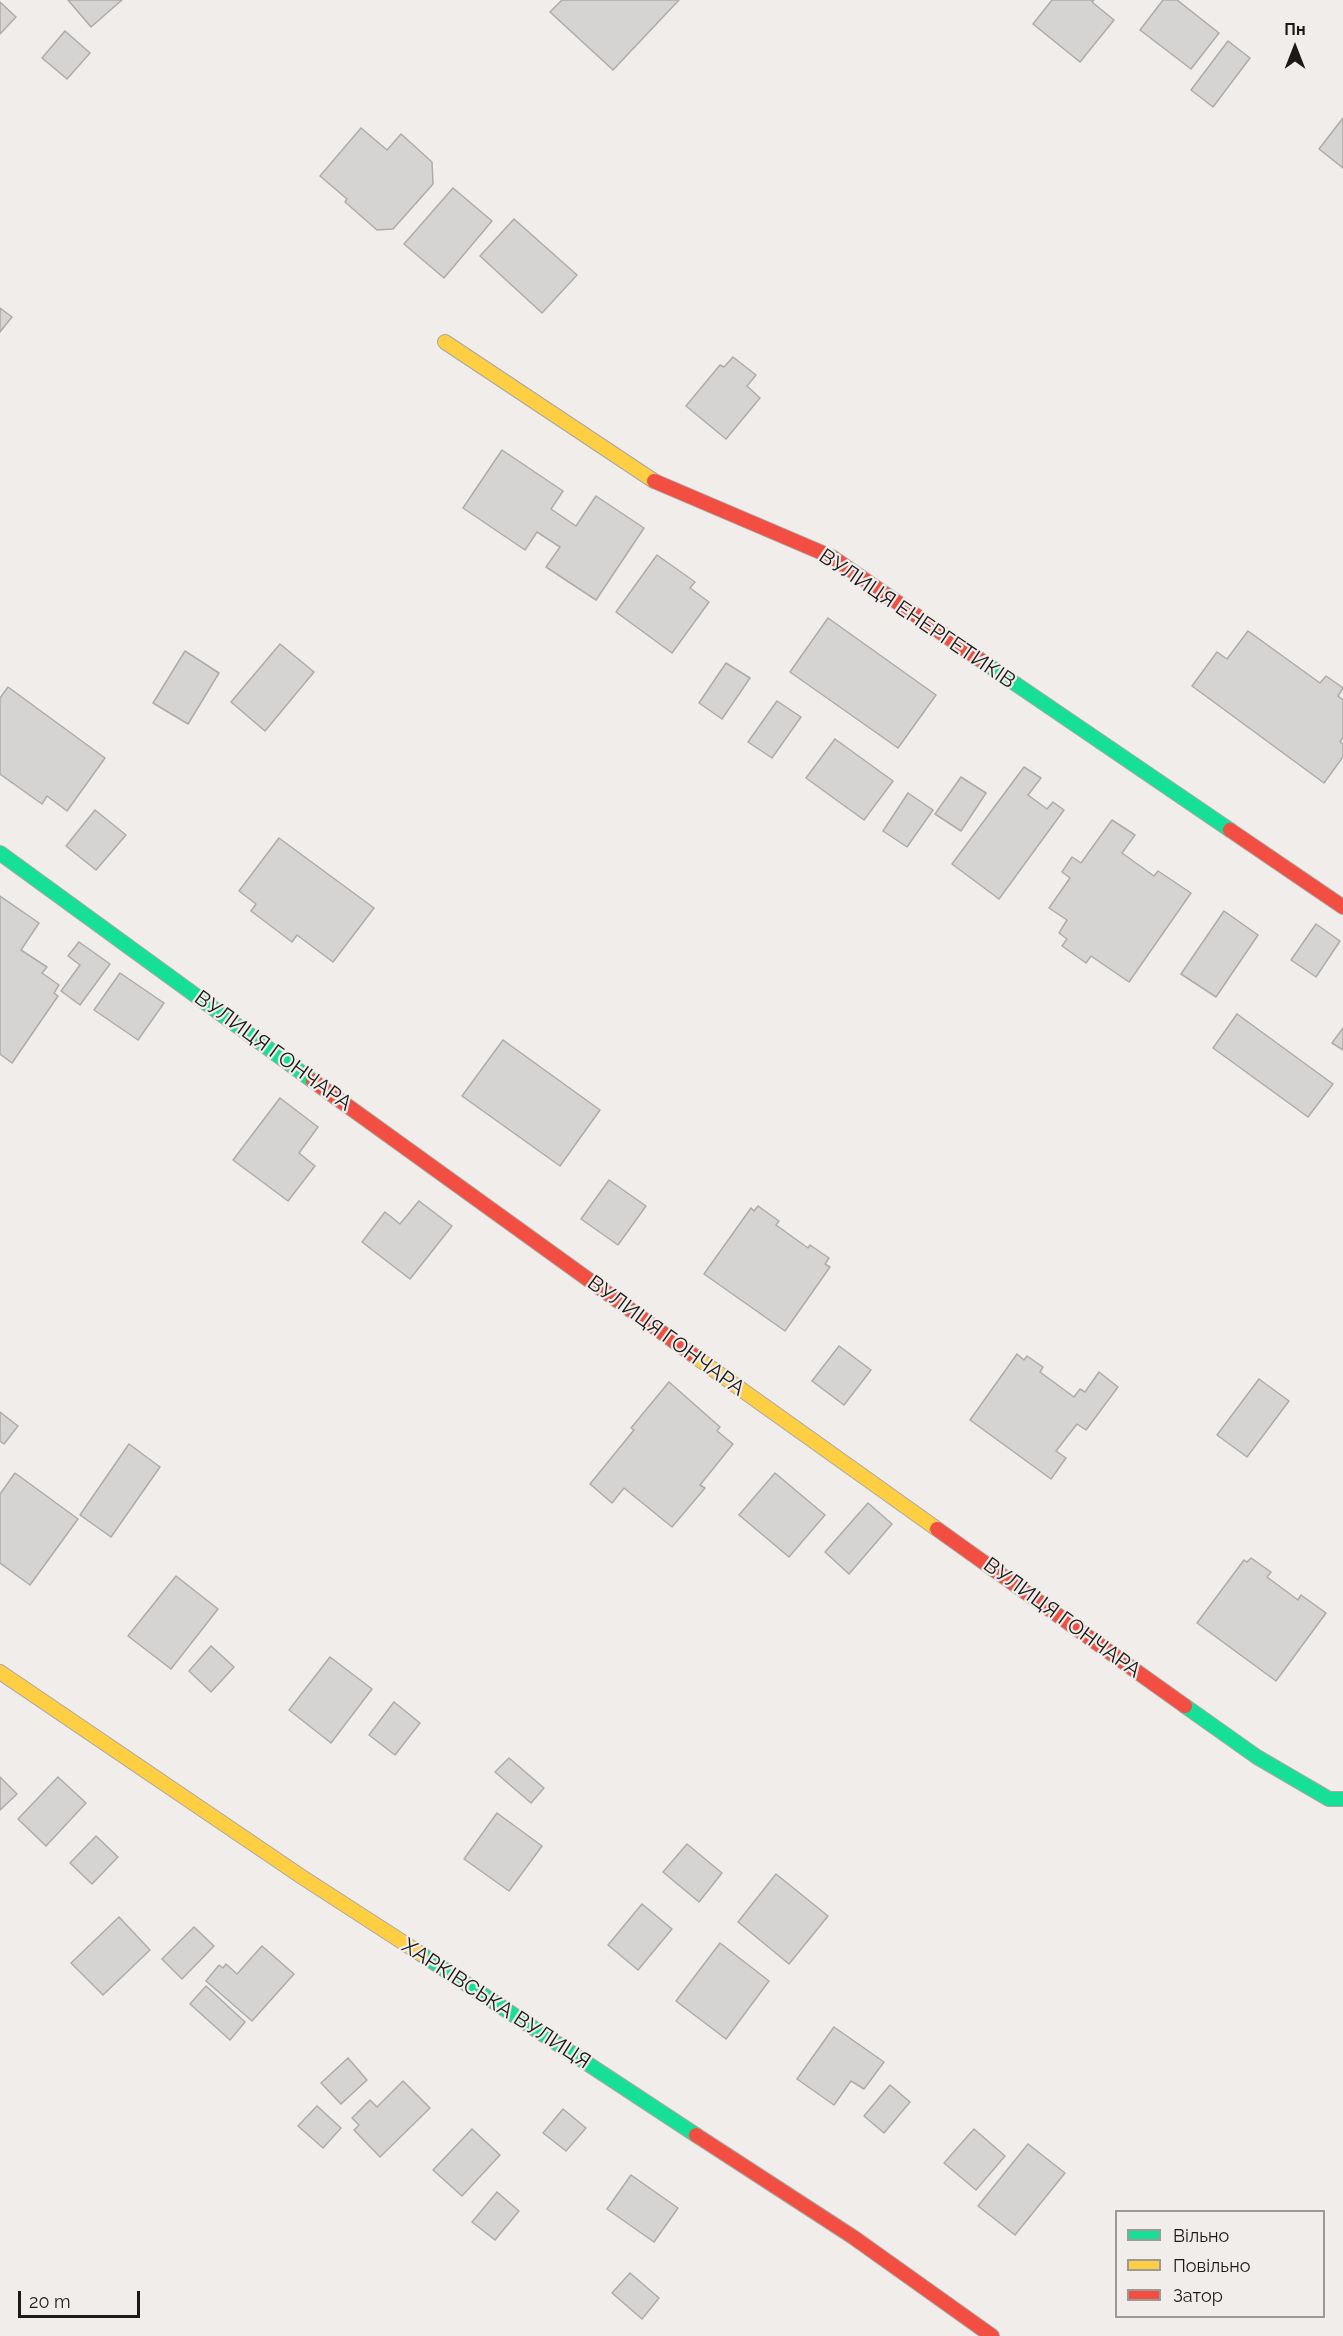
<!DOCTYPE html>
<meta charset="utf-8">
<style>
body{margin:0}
#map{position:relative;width:1343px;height:2336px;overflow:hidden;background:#f0edeb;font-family:Raleway,sans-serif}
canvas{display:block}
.legend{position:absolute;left:1115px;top:2210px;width:210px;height:108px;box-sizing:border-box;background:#f1edea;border:2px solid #9c9996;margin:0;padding:8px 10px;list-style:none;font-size:18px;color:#1c1a19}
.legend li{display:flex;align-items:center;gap:12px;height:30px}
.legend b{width:30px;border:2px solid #9c9996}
.north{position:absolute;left:1265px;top:18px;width:60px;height:60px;-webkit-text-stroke:4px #f1edea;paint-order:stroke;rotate:0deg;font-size:16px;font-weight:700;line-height:24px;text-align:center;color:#1c1a19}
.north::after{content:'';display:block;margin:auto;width:21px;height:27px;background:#1c1a19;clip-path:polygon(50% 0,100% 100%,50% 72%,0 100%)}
.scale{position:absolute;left:18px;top:2291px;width:122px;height:27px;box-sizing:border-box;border:3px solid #1c1a19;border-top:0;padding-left:8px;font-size:18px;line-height:21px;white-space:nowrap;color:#1c1a19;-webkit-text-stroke:4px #f1edea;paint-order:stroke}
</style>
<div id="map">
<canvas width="1343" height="2336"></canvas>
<ul class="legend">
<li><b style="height:8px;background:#16e098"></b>Вільно</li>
<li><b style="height:8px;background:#ffcf43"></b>Повільно</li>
<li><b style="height:8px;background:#f24e42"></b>Затор</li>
</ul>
<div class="north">Пн</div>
<div class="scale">20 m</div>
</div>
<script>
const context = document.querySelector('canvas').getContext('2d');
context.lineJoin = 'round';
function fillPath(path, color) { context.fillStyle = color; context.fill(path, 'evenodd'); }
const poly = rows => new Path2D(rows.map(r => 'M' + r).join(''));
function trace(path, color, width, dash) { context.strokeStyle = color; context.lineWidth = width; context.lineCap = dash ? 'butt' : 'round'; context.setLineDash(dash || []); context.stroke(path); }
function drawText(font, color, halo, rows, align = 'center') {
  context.font = font + ' Raleway,sans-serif'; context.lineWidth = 4.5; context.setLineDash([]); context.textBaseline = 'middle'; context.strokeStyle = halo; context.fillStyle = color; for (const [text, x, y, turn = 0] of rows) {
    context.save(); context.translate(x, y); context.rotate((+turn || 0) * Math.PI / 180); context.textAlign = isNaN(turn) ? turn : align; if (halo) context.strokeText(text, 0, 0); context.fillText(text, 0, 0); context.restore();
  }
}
const building = poly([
 [68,0,122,0,91,27,68,0],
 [562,0,679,0,613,70,550,12,562,0],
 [1052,0,1094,0,1092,2,1114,20,1080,62,1033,24,1052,0],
 [1163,0,1177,0,1219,33,1191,69,1140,30,1163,0],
 [0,2,16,17,0,34,0,2],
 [65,31,90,53,67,79,42,58,65,31],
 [1228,41,1250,58,1213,107,1191,90,1228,41],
 [1343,118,1343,168,1319,149,1343,118],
 [361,128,387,150,401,134,432,162,433,184,393,229,377,230,345,202,347,199,320,176,361,128],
 [453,188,492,221,444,278,404,244,453,188],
 [514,219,577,275,542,313,480,256,514,219],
 [0,308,12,317,0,332,0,308],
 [733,357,756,375,747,386,760,398,726,439,686,406,720,365,724,367,733,357],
 [502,450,563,491,551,509,576,526,596,496,644,528,596,600,546,567,560,547,537,532,525,550,463,508,502,450],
 [657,555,695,582,690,588,709,602,672,653,616,612,657,555],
 [828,618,936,695,898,748,790,672,828,618],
 [1248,631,1320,683,1326,676,1343,688,1338,696,1343,700,1343,737,1340,742,1343,744,1343,757,1324,783,1192,686,1217,652,1227,659,1248,631],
 [280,644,314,672,265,731,231,702,280,644],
 [185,651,219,673,188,724,153,703,185,651],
 [726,663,750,678,722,719,699,703,726,663],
 [8,687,105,758,67,811,47,796,42,804,0,774,0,698,8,687],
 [777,701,801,717,772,758,748,742,777,701],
 [835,739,893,781,864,820,806,778,835,739],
 [1024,767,1041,778,1028,795,1047,809,1053,802,1064,810,999,899,952,864,1024,767],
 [961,777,986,793,961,831,935,814,961,777],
 [908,793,933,810,907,847,883,831,908,793],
 [95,810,126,835,96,870,66,846,95,810],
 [1112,820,1135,835,1122,853,1154,876,1158,871,1191,893,1129,982,1091,956,1086,963,1062,946,1067,939,1059,933,1067,920,1049,908,1070,878,1062,872,1072,857,1081,863,1112,820],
 [279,838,374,908,333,962,297,935,292,942,251,911,256,904,239,891,279,838],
 [0,896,39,923,21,950,47,967,42,973,59,985,54,993,58,996,12,1063,0,1054,0,896],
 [1224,911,1258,935,1216,997,1181,974,1224,911],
 [1316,924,1340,941,1316,977,1291,960,1316,924],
 [79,942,110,964,80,1005,61,991,80,965,68,956,79,942],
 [120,973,164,1003,138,1040,94,1010,120,973],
 [1237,1014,1333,1084,1308,1117,1213,1048,1237,1014],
 [1343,1028,1343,1050,1332,1043,1343,1028],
 [503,1040,600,1110,560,1166,462,1096,503,1040],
 [280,1098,318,1127,299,1153,315,1166,288,1201,233,1160,280,1098],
 [609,1180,646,1206,618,1245,581,1219,609,1180],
 [419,1201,452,1226,410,1279,362,1242,385,1212,400,1224,419,1201],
 [758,1206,779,1221,776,1225,808,1248,810,1245,829,1258,825,1264,830,1267,785,1331,704,1274,751,1208,754,1211,758,1206],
 [839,1346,871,1370,844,1405,812,1381,839,1346],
 [1017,1354,1024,1360,1027,1356,1043,1367,1040,1372,1074,1397,1080,1389,1085,1392,1099,1372,1118,1387,1086,1430,1077,1424,1056,1451,1066,1458,1051,1479,970,1420,1017,1354],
 [1259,1379,1289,1401,1247,1457,1217,1435,1259,1379],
 [669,1382,720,1427,717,1431,733,1444,700,1485,705,1488,672,1527,624,1488,612,1503,590,1484,634,1430,631,1428,669,1382],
 [0,1412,18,1426,4,1444,0,1441,0,1412],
 [129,1444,160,1467,111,1537,80,1515,129,1444],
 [15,1473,78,1519,30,1585,0,1563,0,1494,15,1473],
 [775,1473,825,1515,789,1557,739,1515,775,1473],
 [868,1503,892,1524,849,1574,825,1552,868,1503],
 [1251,1558,1271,1572,1267,1577,1298,1600,1301,1595,1326,1613,1276,1681,1197,1623,1244,1560,1247,1562,1251,1558],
 [176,1576,218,1609,171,1669,128,1636,176,1576],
 [211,1646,234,1667,211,1692,189,1671,211,1646],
 [330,1657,372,1689,331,1743,289,1710,330,1657],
 [394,1702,420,1723,395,1755,369,1735,394,1702],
 [509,1758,544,1788,531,1803,495,1772,509,1758],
 [0,1777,17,1794,0,1810,0,1777],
 [58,1777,86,1803,46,1846,18,1819,58,1777],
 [497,1813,542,1846,509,1891,464,1859,497,1813],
 [96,1836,118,1857,92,1884,70,1863,96,1836],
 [687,1844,722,1873,699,1902,663,1872,687,1844],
 [776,1874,828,1916,789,1964,738,1922,776,1874],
 [642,1904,672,1929,638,1970,608,1945,642,1904],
 [119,1917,150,1950,103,1995,71,1963,119,1917],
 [194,1927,214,1946,182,1979,162,1959,194,1927],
 [720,1943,769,1981,726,2039,676,2001,720,1943],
 [262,1946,294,1974,252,2021,206,1981,219,1965,223,1968,226,1964,237,1974,262,1946],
 [206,1986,245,2022,230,2040,190,2004,206,1986],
 [834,2027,884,2062,864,2089,851,2081,834,2105,797,2079,834,2027],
 [348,2058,367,2080,341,2104,321,2083,348,2058],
 [403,2081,430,2108,380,2157,354,2130,359,2125,352,2118,370,2100,377,2107,403,2081],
 [890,2085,910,2102,884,2133,864,2116,890,2085],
 [317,2106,341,2128,323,2148,298,2126,317,2106],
 [563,2109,586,2128,566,2151,543,2133,563,2109],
 [472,2129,500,2155,462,2196,433,2170,472,2129],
 [974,2129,1005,2156,976,2190,944,2163,974,2129],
 [1028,2144,1065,2173,1015,2235,978,2206,1028,2144],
 [631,2175,678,2208,654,2242,607,2209,631,2175],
 [497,2192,519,2211,495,2240,472,2222,497,2192],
 [630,2273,659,2298,642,2319,612,2293,630,2273]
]);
fillPath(building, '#d6d4d2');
trace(building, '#adacaa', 1.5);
const fast = poly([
 [979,659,1230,830],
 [0,853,313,1081],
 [1185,1706,1257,1757,1329,1799,1343,1799],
 [421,1954,696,2135]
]);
const slow = poly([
 [445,342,654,481],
 [693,1355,937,1529],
 [0,1672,302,1877,421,1954]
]);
const jam = poly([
 [654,481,832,557,979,659],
 [1230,830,1343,907],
 [313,1081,693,1355],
 [937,1529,1185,1706],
 [696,2135,853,2237,992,2336]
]);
trace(fast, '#a9a7a5', 16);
trace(slow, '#a9a7a5', 16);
trace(jam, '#a9a7a5', 16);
trace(fast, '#16e098', 14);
trace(slow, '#ffcf43', 14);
trace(jam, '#f24e42', 14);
drawText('21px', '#1c1a19', '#f1edea', [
 ["ВУЛИЦЯ ЕНЕРГЕТИКІВ",917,619,34],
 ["ВУЛИЦЯ ГОНЧАРА",273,1051,36],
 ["ВУЛИЦЯ ГОНЧАРА",666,1336,36],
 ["ВУЛИЦЯ ГОНЧАРА",1062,1618,36],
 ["ХАРКІВСЬКА ВУЛИЦЯ",496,2004,33]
]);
</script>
